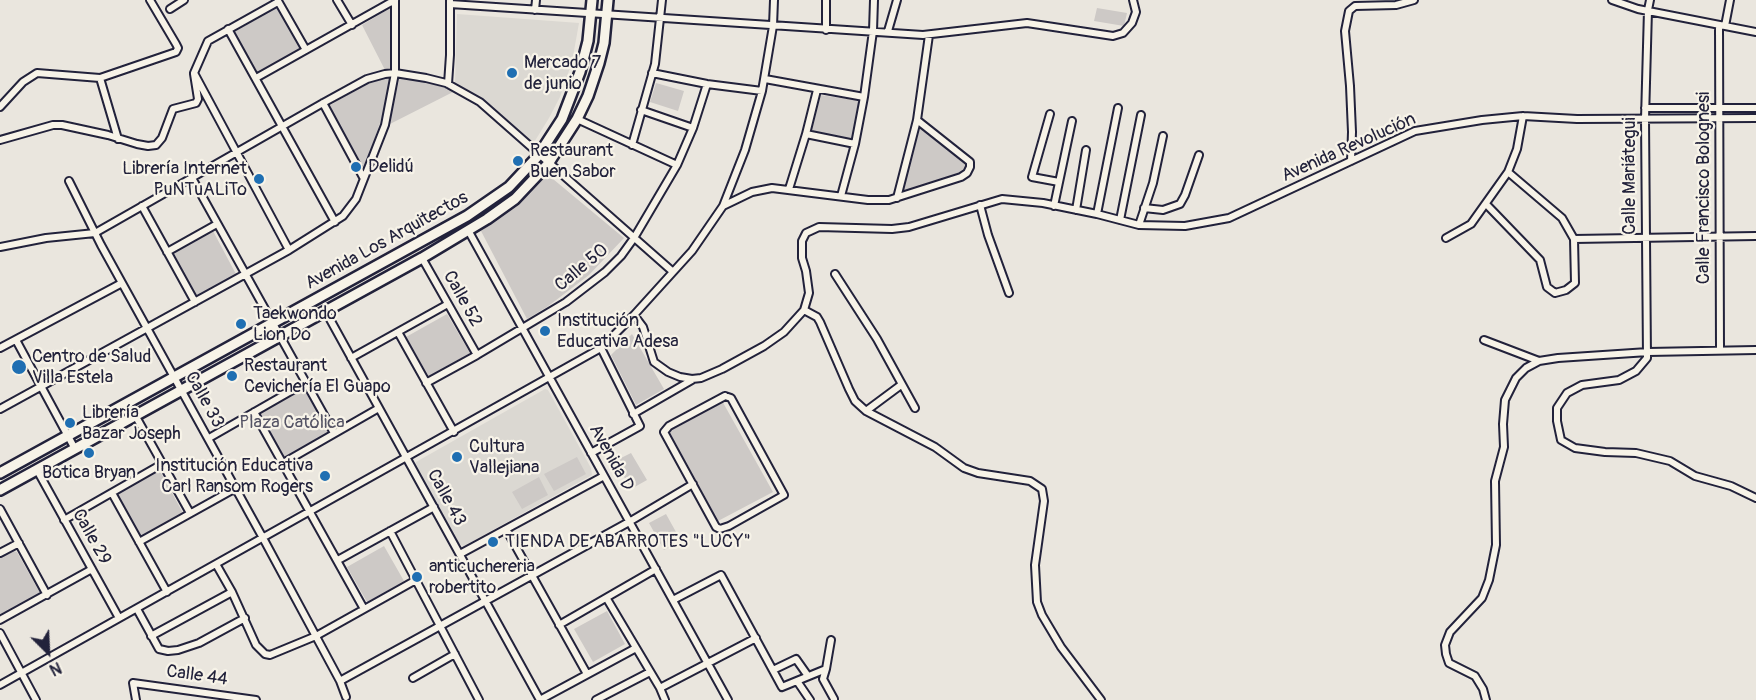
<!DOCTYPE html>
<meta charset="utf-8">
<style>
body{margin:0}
#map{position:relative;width:1756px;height:700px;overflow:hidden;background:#eae6de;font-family:Pangolin,sans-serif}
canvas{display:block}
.north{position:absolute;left:18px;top:622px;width:60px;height:60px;-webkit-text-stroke:4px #f7f3e8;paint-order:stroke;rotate:156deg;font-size:16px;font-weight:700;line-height:24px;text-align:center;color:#22223b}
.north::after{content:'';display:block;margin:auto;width:21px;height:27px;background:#22223b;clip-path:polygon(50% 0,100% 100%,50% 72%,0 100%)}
</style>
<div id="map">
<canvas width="1756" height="700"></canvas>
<div class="north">N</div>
</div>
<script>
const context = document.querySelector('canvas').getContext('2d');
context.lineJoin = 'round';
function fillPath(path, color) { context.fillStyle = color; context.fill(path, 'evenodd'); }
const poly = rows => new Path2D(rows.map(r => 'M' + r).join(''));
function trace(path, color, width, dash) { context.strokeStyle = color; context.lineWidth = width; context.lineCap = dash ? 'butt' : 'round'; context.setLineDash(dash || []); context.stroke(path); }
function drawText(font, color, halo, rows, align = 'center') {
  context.font = font + ' Pangolin,sans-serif'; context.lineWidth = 4.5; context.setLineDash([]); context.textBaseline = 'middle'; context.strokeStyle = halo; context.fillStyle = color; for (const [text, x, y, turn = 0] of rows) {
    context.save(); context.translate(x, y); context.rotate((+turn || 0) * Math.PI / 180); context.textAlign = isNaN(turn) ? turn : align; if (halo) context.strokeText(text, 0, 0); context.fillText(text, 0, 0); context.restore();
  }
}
fillPath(poly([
 [457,14,579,23,572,62,560,97,549,118,533,144,479,97,455,84],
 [545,389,548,390,591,468,592,475,464,546,459,544,415,465,416,462]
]), '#dbd8d2');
fillPath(poly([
 [277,7,300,48,258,73,234,32],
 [392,7,390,69,385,70,362,25],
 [1097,8,1127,13,1124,26,1094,21],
 [391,77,385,108,363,173,327,107,368,83],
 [400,77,429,83,455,91,388,125],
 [656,83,684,91,678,111,650,102],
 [820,95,861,101,852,140,811,132],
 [920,128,961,160,965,163,965,167,958,174,902,192],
 [547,174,624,238,589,275,547,307,527,319,481,231,516,207],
 [213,231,237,276,195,297,170,254],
 [447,314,470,353,429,377,406,337],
 [632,334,664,389,636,405,611,355],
 [303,387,329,433,283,463,254,412],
 [721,399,773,492,718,521,668,429],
 [631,453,647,480,631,489,615,461],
 [577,457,586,474,554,491,544,474],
 [157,471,161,473,183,513,181,516,142,537,138,536,115,496,117,493],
 [539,477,548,495,522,509,512,492],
 [666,514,681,541,664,550,649,523],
 [384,546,404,581,367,602,347,567],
 [13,551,17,552,40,593,0,615,0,558],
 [607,611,625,644,593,662,574,629]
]), '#cdc9c6');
const street = poly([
 [337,0,352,25],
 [1612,0,1638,9,1756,32],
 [1650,0,1648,10,1645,119,1647,358,1636,371,1619,380,1582,385,1567,393,1557,408,1557,421,1561,440,1575,448,1605,452,1636,453,1670,461,1695,476,1731,486,1756,498],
 [278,1,306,50],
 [278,2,208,41,194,73,289,250],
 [450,4,923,35,1027,23,1113,36,1123,33,1132,23,1136,12,1133,0],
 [170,9,184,0],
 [535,10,536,0],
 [1719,25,1720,350],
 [1725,26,1730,0],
 [228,29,335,222],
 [826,30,826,0],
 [888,31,897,0],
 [652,73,707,84,762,91],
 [100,78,118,139],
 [256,78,395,0],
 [765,79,864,97],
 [448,84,450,55,450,1],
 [323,103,363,177],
 [0,107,23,82,37,73,100,78,176,52,178,48,176,44,150,0],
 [1645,108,1756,108],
 [641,110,693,128],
 [1050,114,1032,177,1059,182],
 [577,119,677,165],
 [806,134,855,144],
 [0,140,53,125,62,125,108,135,137,144,148,146,156,145,162,138,173,109,196,103,198,99,194,74],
 [632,145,655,64,662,0],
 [1351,161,1352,132,1350,86,1345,31,1349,11,1355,6,1396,5,1414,0],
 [1508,172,1562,218,1574,239,1756,236],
 [192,178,334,433],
 [69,181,101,245,263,538,340,681,346,697],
 [789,189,806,134,817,90],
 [841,196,855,144,864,97,873,31,874,0],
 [897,198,917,120,929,35],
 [1486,204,1540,260,1547,287,1555,293,1566,290,1575,283,1574,239],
 [980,205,988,235,1009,293],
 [142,206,195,302],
 [723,206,752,192,772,188,868,200,889,200,961,177,967,173,970,167,970,162,917,120],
 [1054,206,1072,121],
 [1144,208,1163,210,1180,204,1185,195,1199,155],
 [1076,210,1086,150],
 [1097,214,1118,108],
 [1120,220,1141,115],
 [1139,225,1153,183,1163,136],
 [468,230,728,700],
 [1446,238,1471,224,1508,172,1517,149,1523,116],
 [0,247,46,238,95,233,323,103,367,79,385,74,395,73,426,78,446,83,480,102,672,271],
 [167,252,217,224],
 [422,258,477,355],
 [835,274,877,339,915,408],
 [804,310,817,317,820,322,849,389,855,401,866,411,935,447,964,468,978,473,1030,481,1042,489,1044,501,1035,565,1037,602,1042,615,1061,647,1101,700],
 [326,312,540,700],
 [634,315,643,327,654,362,668,372,680,377,692,379,701,378,722,369,764,346,784,332,804,310,809,293,806,271,802,258,802,241,806,233,819,227,892,229,909,227,1002,199,1043,203,1097,214,1139,225,1185,226,1229,218,1415,131,1482,120,1523,116,1577,119,1756,118],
 [398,332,454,432],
 [16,340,75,449],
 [1484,340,1539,361],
 [0,348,122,283],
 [351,358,448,304],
 [426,383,477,355,566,302,605,272,621,256,634,238,677,165,693,128,707,84],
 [725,396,731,398,784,495,729,526,720,529,716,527,664,432,669,426,725,396],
 [0,409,289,250,343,216,356,199,385,125,395,73,395,0],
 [866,411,901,385],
 [254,412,364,609],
 [633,414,692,380],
 [135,415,190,513],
 [209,438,305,383],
 [591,453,640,426,601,348],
 [283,463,379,408],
 [37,470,119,618],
 [112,493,167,592],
 [0,509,47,595],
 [64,520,162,464],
 [506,529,587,674],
 [390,531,479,700],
 [139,542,236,488],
 [0,553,19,543],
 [460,554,604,476],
 [338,560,434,507],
 [216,564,232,592,256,645,265,654,270,655,316,636,416,580],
 [607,599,660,688,665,700],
 [673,600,721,575,782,687,826,669,831,640],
 [137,609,159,649,168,651,178,650,199,643,245,618],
 [0,620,92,569],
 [559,625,656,569],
 [0,633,36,700],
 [151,636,232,592],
 [826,669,823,679,834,699],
 [773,670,796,659,808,676],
 [413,678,455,654],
 [340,681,629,522,693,484],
 [797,681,810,700],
 [0,685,601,348,634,315,692,251,723,206,745,150,762,91,773,26,774,0],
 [660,688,756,638],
 [136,700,133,683,256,700],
 [540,700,636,648],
 [596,700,650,672],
 [1486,700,1483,689,1475,676,1449,663,1446,654,1445,645,1450,632,1482,598,1489,580,1496,545,1495,481,1504,447,1503,424,1505,400,1516,378,1526,368,1539,361,1558,358,1648,352,1756,350]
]);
const primary = poly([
 [0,473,467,216,509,187,538,156,562,119,580,72,588,41,592,0],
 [0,490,422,258,487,219,515,199,548,164,577,119,588,96,599,63,604,43,608,0]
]);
trace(street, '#22223b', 10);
trace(primary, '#22223b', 14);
trace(street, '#f7f3e8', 6);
trace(primary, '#f7f3e8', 9);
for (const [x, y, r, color] of [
 [512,73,6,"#1f6fb2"],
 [518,161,6,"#1f6fb2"],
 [356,167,6,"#1f6fb2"],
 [259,179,6,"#1f6fb2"],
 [241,324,6,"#1f6fb2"],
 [545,331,6,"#1f6fb2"],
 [19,367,8,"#1f6fb2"],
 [232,376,6,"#1f6fb2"],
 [70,423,6,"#1f6fb2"],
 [89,453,6,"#1f6fb2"],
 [457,457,6,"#1f6fb2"],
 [325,476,6,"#1f6fb2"],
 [493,542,6,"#1f6fb2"],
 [417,577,6,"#1f6fb2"]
]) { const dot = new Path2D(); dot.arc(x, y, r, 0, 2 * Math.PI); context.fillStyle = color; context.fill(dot); trace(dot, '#f7f3e8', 2); }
drawText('18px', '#22223b', '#f7f3e8', [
 ["Mercado 7",524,63],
 ["de junio",524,84],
 ["Restaurant",530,151],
 ["Buen Sabor",530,172],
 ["Delidú",368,167],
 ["Librería Internet",247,169,"right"],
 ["PuNTuALiTo",247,190,"right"],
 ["Taekwondo",253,314],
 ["Lion Do",253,335],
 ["Institución",557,321],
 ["Educativa Adesa",557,342],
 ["Centro de Salud",32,357],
 ["Villa Estela",32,378],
 ["Restaurant",244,366],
 ["Cevichería El Guapo",244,387],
 ["Librería",82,413],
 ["Bazar Joseph",82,434],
 ["Cultura",469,447],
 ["Vallejiana",469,468],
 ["Institución Educativa",313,466,"right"],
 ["Carl Ransom Rogers",313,487,"right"],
 ["Botica Bryan",89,473,"center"],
 ["TIENDA DE ABARROTES \"LUCY\"",505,542],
 ["anticuchereria",429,567],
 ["robertito",429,588]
], 'left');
drawText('18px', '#22223b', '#f7f3e8', [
 ["Avenida Revolución",1349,148,-24],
 ["Calle Mariátegui",1630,176,-90],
 ["Calle Francisco Bolognesi",1704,188,-90],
 ["Avenida Los Arquitectos",387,241,-29],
 ["Calle 50",582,268,-40],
 ["Calle 52",462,299,61],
 ["Calle 33",204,400,61],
 ["Avenida D",611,458,61],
 ["Calle 43",446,498,61],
 ["Calle 29",91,537,61],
 ["Calle 44",197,676,8]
]);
drawText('18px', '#555465', '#f7f3e8', [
 ["Plaza Católica",292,423]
]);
</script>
